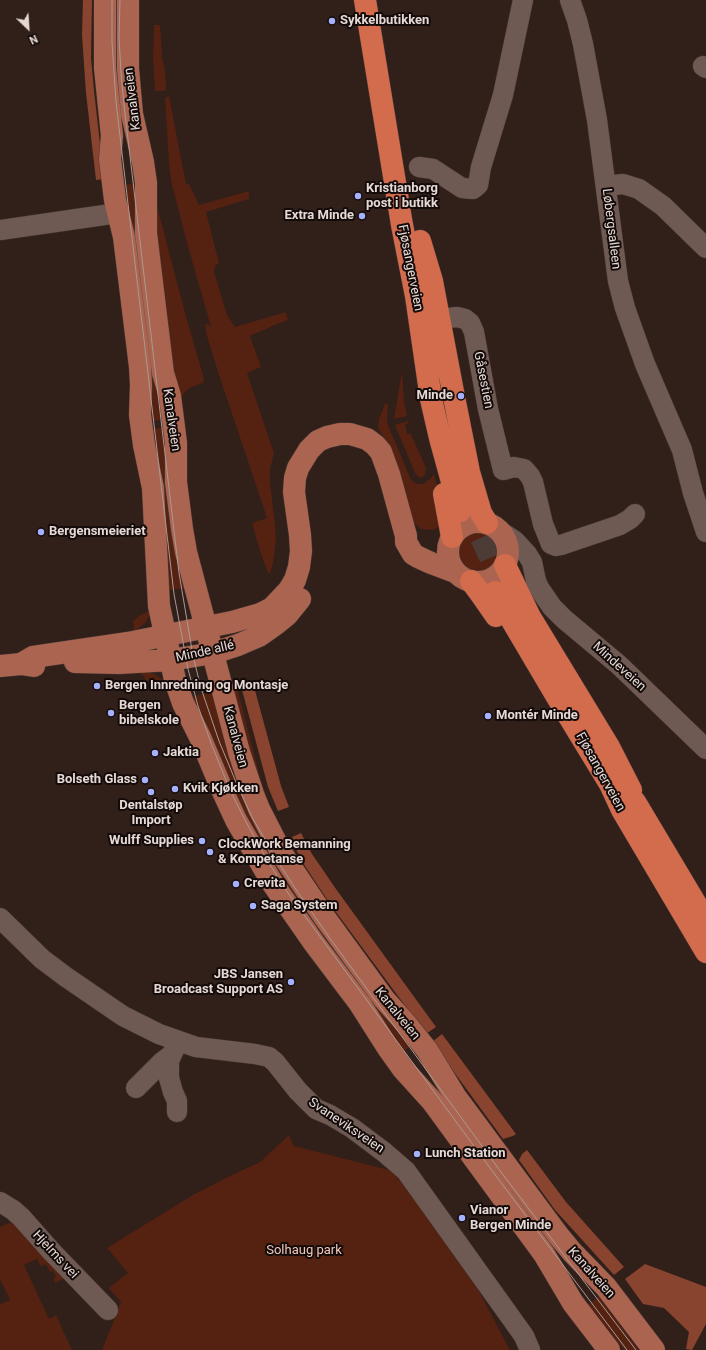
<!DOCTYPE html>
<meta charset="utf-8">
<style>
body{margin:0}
#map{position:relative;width:706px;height:1350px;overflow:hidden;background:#311f1a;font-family:Roboto,sans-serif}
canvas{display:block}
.north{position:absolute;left:8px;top:8px;width:40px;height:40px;-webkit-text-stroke:3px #130b09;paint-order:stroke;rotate:155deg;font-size:11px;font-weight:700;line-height:16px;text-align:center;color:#e6d9d5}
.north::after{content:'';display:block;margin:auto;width:14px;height:18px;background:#e6d9d5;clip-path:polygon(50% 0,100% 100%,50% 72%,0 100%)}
</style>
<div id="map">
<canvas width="706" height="1350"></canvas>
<div class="north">N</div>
</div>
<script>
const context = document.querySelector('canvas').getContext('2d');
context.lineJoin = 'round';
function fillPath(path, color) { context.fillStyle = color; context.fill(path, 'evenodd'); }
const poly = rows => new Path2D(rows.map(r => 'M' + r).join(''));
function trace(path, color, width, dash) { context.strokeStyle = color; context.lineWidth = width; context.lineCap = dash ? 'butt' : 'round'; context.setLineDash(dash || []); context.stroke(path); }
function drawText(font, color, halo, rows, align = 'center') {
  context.font = font + ' Roboto,sans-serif'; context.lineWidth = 4; context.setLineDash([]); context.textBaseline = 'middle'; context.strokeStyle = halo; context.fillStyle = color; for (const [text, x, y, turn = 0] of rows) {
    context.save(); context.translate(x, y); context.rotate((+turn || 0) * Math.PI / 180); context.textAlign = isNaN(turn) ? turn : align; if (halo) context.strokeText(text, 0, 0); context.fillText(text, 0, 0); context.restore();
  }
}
fillPath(poly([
 [154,25,160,25,162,58,165,70,166,90,163,91,155,91,153,59],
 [169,96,186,184,189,184,199,205,249,191,249,199,206,212,219,263,215,266,214,272,227,315,235,327,286,312,288,320,277,324,250,336,261,367,247,373,274,453,270,469,270,482,275,525,276,541,273,563,270,573,268,573,260,551,252,523,267,518,218,372,207,336,205,325,208,324,211,327,189,250,172,185,169,164,165,98],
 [142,183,169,419,144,422,116,186],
 [152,187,185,313,204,379,203,383,191,387,186,391,179,400,167,370],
 [402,372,404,401,407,416,394,419],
 [387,403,388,405,387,419,388,425,411,480,417,484,423,484,430,479,434,474,440,497,439,526,435,529,432,530,421,529,414,523,386,441,378,428,379,419,385,404],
 [408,421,409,423,405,424,407,434,411,434,426,468,425,475,421,478,419,477,415,473,395,425],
 [170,427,191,587,165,591,151,429],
 '457 551a20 20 0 1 1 40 0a20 20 0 1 1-40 0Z',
 [151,610,146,622,134,632,133,621,139,616],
 [146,670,156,675,164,681,169,687,161,689,146,680,141,673],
 [237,687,262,785,272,812,263,801,232,688],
 [212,692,226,745,413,1044,396,1057,276,881,186,698],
 [289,1135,294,1146,389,1170,417,1197,472,1278,510,1350,102,1350,121,1302,109,1288,128,1273,107,1248,193,1195,230,1176,260,1162],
 [16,1220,70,1276,55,1283,53,1278,56,1277,53,1271,50,1272,46,1264,40,1266,37,1259,24,1265,49,1319,56,1315,72,1350,0,1350,0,1304,10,1300,0,1279,0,1227],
 [599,1296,606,1306,639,1350,624,1350,588,1305]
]), '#552111');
fillPath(poly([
 [83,0,92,0,91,58,94,91,104,179,96,180,86,93,82,35],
 [253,683,281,786,289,807,278,811,268,787,241,686],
 [301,833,312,854,336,889,436,1027,426,1034,330,904,305,866,290,838],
 [442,1034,516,1134,513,1136,503,1139,432,1042],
 [527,1150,566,1202,624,1267,614,1275,555,1210,519,1160,522,1154],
 [645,1264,706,1287,706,1324,692,1350,686,1349,689,1332,664,1308,643,1304,625,1279]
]), '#88442f');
trace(poly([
 [469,507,477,529,504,588]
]), '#4c3b36', 22, [22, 11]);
const minor = poly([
 [570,0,577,20,583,44,597,120,618,281,625,308,645,364,682,450,693,493,706,532],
 [703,66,706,68],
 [419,167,433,169,462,188,473,189,478,185,481,167,503,95,523,0],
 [606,186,623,184,639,189,663,206,706,248],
 [0,230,118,213],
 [439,319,457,317,465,319,470,323,474,332,488,409,503,470,514,467,524,469,530,476,533,482,543,524,551,544,556,546,561,545,620,525,630,519,635,514],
 [500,531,515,541,527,554,532,562,536,581,539,588,552,607,564,619,619,665,706,749],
 [0,918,42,959,66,977,123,1016,159,1034,196,1047,255,1054,269,1057,275,1062,298,1091,316,1109,330,1115,352,1128,384,1152,406,1171,524,1336,530,1350],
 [136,1088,162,1062,170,1056],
 [177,1112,177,1101,173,1092,169,1078,169,1061,178,1041],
 [0,1202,13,1210,21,1217,52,1252,108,1310]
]);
const major = poly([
 [105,0,105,68,112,136,110,159,111,167,115,200,124,237,140,367,141,385,140,415,144,445,153,488,159,606,175,680,183,703,200,737,224,794,236,820,273,884,314,943,360,1004,388,1048,403,1069,432,1101,544,1254,573,1303,609,1350],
 [128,0,128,69,132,114,143,162,146,183,146,233,163,373,170,396,176,443,176,482,182,529,186,552,239,752,253,794,259,809,282,854,325,918,384,999,407,1025,427,1050,455,1096,558,1235,572,1252,606,1287,654,1350],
 '448 552a30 30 0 1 1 60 0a30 30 0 1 1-60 0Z',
 [75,662,119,663,171,660,213,653,238,645,259,636,276,624,287,615,300,599],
 [21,664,33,657,128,643,232,622,260,614,272,608,289,590,295,580,299,567,301,551,300,535,294,492,295,478,298,468,309,450,318,441,327,437,340,434,350,434,367,439,375,445,381,452,389,474,406,536,406,542,413,554,418,557,431,563,455,572],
 [0,666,21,664,34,666]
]);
const highway = poly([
 [365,0,402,225,416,296,431,399,440,438,460,511],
 [420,241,432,281,454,397,469,472,481,513,487,523],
 [444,494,452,537],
 [505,565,530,617,609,747,631,790],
 [471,581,480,593,496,616],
 [495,592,557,697,610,784,622,810,706,952],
 [616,779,635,802,706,921]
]);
trace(minor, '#493b37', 21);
trace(major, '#493b37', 23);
trace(highway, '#493b37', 23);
trace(minor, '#6f5a53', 20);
trace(major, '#ab644f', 22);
trace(highway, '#d36b4d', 22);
trace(poly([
 [112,0,112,42,116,102,174,594,188,669,198,706,211,743,230,790,245,820,267,860,288,893,496,1176,627,1350],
 [120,0,119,38,121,73,124,105,179,573,193,656,201,688,219,741,238,787,252,817,275,857,295,888,329,937,501,1172,636,1350]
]), '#a99a96', 1);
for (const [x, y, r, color] of [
 [332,21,4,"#a5b1fc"],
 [358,196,4,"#a5b1fc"],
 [362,216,4,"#a5b1fc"],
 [461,396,4,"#a5b1fc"],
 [41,532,4,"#a5b1fc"],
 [97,686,4,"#a5b1fc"],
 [111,713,4,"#a5b1fc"],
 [488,716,4,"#a5b1fc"],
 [155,753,4,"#a5b1fc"],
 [145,780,4,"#a5b1fc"],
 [175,789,4,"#a5b1fc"],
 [151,792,4,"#a5b1fc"],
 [202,841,4,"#a5b1fc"],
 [210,852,4,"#a5b1fc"],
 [236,884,4,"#a5b1fc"],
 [253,906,4,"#a5b1fc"],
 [291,982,4,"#a5b1fc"],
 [417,1154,4,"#a5b1fc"],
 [462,1218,4,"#a5b1fc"]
]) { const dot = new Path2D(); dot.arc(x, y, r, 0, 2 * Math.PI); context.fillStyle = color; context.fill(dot); trace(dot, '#130b09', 1.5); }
drawText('bold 13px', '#e6d9d5', '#130b09', [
 ["Sykkelbutikken",340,21],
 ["Kristianborg",366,189],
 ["post i butikk",366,204],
 ["Extra Minde",354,216,"right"],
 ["Minde",453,396,"right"],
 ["Bergensmeieriet",49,532],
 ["Bergen Innredning og Montasje",105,686],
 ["Bergen",119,706],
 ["bibelskole",119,721],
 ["Montér Minde",496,716],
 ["Jaktia",163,753],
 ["Bolseth Glass",137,780,"right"],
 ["Kvik Kjøkken",183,789],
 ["Dentalstøp",151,806,"center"],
 ["Import",151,821,"center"],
 ["Wulff Supplies",194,841,"right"],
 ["ClockWork Bemanning",218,845],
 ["& Kompetanse",218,860],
 ["Crevita",244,884],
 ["Saga System",261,906],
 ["JBS Jansen",283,975,"right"],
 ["Broadcast Support AS",283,990,"right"],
 ["Lunch Station",425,1154],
 ["Vianor",470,1211],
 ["Bergen Minde",470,1226]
], 'left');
drawText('13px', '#e6d9d5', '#130b09', [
 ["Kanalveien",133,99,-97],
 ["Løbergsalleen",611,229,83],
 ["Fjøsangerveien",410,268,79],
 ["Gåsestien",483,380,79],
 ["Kanalveien",171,420,82],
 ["Minde allé",205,652,-13],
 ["Mindeveien",619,667,42],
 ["Kanalveien",235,737,75],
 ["Fjøsangerveien",600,772,61],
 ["Kanalveien",397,1014,51],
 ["Svaneviksveien",346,1126,34],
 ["Hjelms vei",55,1255,47],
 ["Kanalveien",591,1273,48]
]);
drawText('13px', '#f1c7ba', '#130b09', [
 ["Solhaug park",304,1251]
]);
</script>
